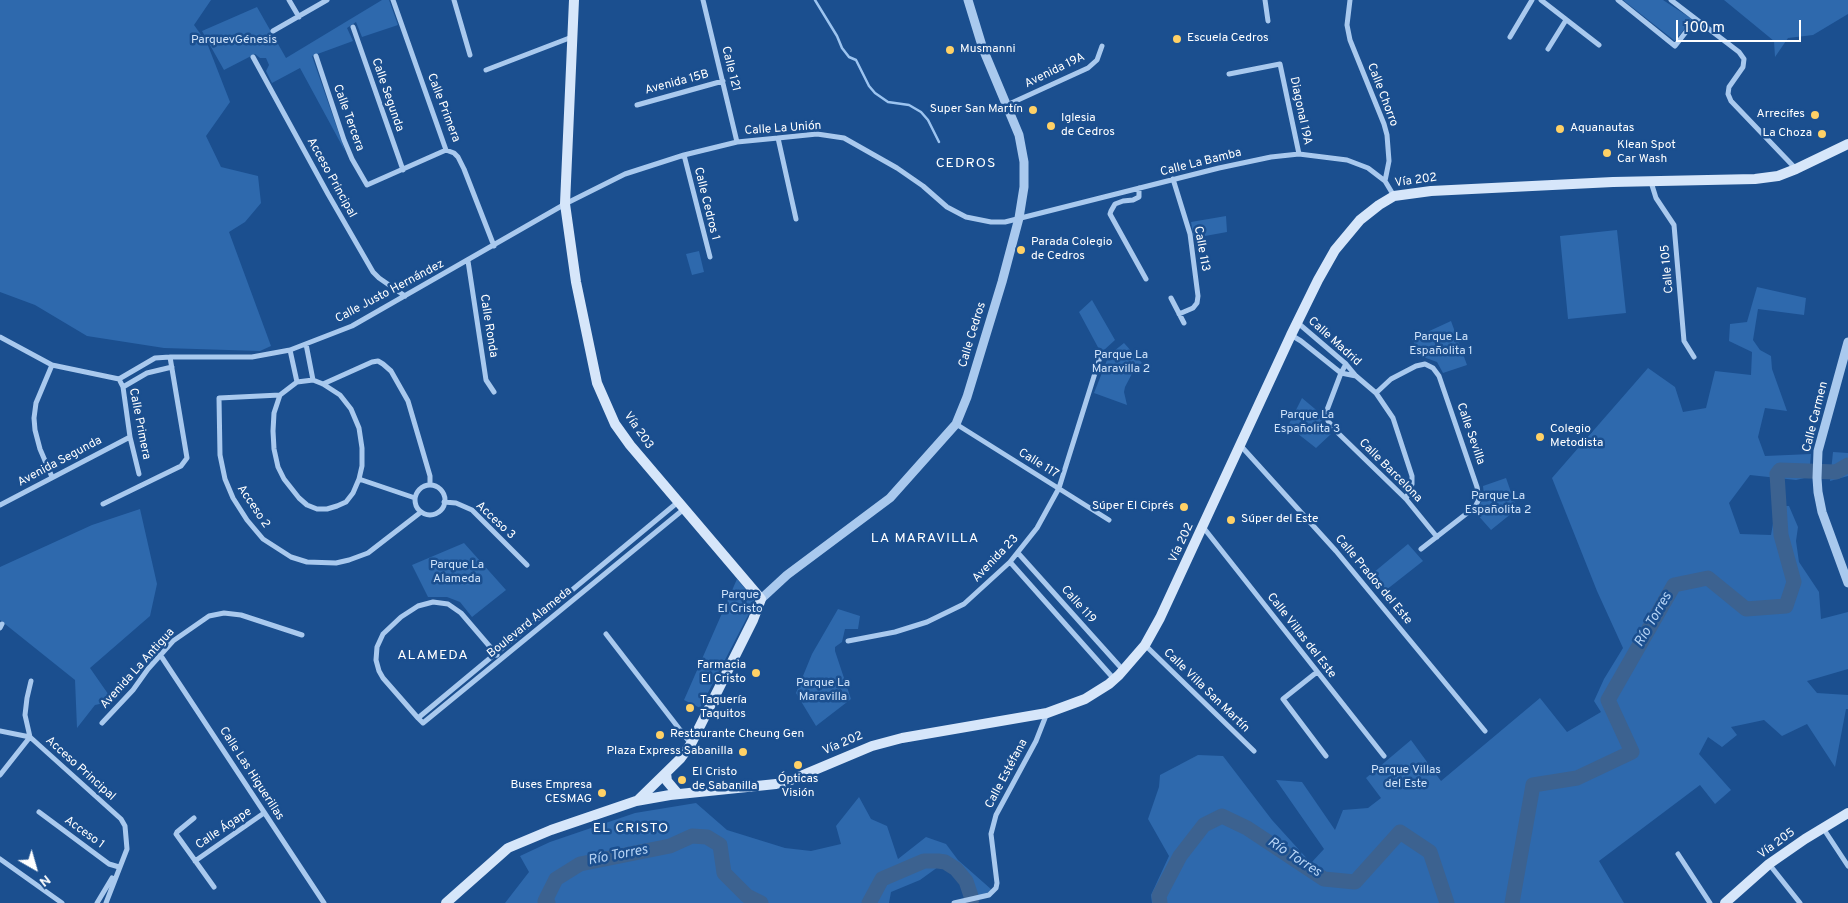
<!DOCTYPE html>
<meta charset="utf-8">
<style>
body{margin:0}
#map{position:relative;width:1848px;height:903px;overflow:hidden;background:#1b4f8f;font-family:Overpass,sans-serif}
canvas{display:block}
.north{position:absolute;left:10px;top:843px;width:50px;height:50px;-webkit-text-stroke:4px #1b4f8f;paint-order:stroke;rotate:142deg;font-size:14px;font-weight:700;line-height:20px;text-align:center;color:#fff}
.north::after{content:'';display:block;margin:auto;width:18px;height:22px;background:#fff;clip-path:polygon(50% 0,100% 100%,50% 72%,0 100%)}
.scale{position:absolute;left:1676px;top:20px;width:125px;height:22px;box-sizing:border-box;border:2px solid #fff;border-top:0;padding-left:6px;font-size:15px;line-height:18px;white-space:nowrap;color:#fff;-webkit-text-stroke:4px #1b4f8f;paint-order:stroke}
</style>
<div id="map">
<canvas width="1848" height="903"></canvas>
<div class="north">N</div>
<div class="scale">100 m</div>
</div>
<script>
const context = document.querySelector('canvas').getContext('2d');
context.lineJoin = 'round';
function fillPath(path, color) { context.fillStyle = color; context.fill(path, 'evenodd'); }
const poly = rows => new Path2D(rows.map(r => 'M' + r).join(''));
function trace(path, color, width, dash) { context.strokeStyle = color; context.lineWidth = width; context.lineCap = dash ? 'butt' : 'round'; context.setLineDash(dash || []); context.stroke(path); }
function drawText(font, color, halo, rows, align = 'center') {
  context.font = font + ' Overpass,sans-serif'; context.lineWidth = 5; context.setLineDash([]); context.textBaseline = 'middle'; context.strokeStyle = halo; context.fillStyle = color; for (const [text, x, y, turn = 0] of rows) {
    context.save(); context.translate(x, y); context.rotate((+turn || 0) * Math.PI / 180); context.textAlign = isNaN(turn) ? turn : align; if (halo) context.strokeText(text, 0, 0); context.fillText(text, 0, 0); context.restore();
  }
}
fillPath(poly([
 [0,0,211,0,194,25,207,43,230,102,206,136,221,167,258,176,261,203,245,222,229,232,271,346,260,351,164,348,87,336,35,305,0,292],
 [382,0,389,0,398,25,362,37,356,22,347,28,353,41,312,56,345,151,300,68,272,83,266,71,269,65,266,58,260,58,255,54,224,70,202,31,257,7,286,58],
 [1623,0,1663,0,1692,19,1675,41],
 [1724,0,1848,0,1848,14,1813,35,1788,38,1775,57,1774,41],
 [1226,216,1227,232,1194,238,1191,222],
 [1617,230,1626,313,1568,319,1560,236],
 [699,251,704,272,692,275,686,254],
 [1757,287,1806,298,1804,315,1758,309,1753,340,1760,350,1771,356,1772,369,1787,411,1765,408,1758,437,1765,456,1811,454,1809,477,1796,480,1750,475,1729,503,1740,534,1771,535,1776,506,1789,506,1798,527,1796,541,1799,562,1819,592,1821,619,1848,612,1848,669,1807,681,1817,693,1848,695,1848,709,1846,709,1835,767,1807,724,1782,736,1764,720,1731,727,1737,735,1722,747,1708,737,1699,754,1731,790,1715,804,1700,785,1599,861,1624,903,1152,903,1151,895,1169,856,1148,819,1159,787,1160,775,1198,755,1223,756,1272,820,1311,863,1324,849,1276,780,1302,782,1335,830,1343,810,1368,808,1381,798,1366,778,1411,740,1441,781,1540,698,1567,732,1601,712,1594,701,1604,679,1623,648,1597,591,1552,478,1648,368,1675,387,1683,412,1706,408,1715,371,1751,375,1752,352,1729,341,1730,324,1747,322],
 [1092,300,1115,340,1103,351,1100,351,1079,312],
 [1451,321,1467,365,1443,373,1437,362,1426,358,1422,358,1412,339],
 [1124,343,1142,363,1136,366,1125,387,1124,392,1127,405,1094,393,1109,355],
 [1302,398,1321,414,1322,422,1331,434,1316,448,1288,426],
 [1833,452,1848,453,1848,476,1830,481],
 [1506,478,1517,509,1491,530,1476,513,1484,496,1483,486],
 [140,509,157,584,150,616,90,668,113,701,95,705,77,728,75,680,0,620,0,567,92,525],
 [464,543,506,590,472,617,460,602,447,597,428,597,412,565],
 [1408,544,1423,561,1381,594,1367,578],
 [737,579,754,599,753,606,700,708,684,700],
 [838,609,860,616,858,629,845,629,842,642,835,647,835,651,851,699,816,726,796,693,812,654],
 [859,797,871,819,887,826,898,859,926,837,946,844,958,860,992,890,979,898,945,862,920,880,891,892,889,903,505,903,529,872,520,856,550,842,635,813,696,803,727,830,785,848,811,851,841,844,836,826]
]), '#2e69ad');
trace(poly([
 [815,0,837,36,842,48,849,57,856,60,869,86,875,93,888,102,909,105,921,112,928,120,939,142]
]), '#9cc4f0', 2.5);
trace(poly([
 [548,903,545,901,556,879,580,864,670,846,692,836,707,837,720,845,724,873,747,896,761,903],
 [869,903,882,879,924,861,938,861,945,862,956,869,966,881,972,899,970,903],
 [1160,903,1159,896,1180,856,1204,825,1222,816,1247,828,1324,879,1355,882,1400,832,1430,852,1447,903],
 [1512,903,1533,785,1577,778,1632,752,1608,700,1674,585,1708,578,1746,609,1786,606,1794,582,1781,535,1777,474,1780,470,1836,472,1848,465]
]), '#3c6290', 15);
trace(poly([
 [289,0,299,17],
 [393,0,446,150,454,153,458,157,464,169,494,246],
 [454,0,470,55],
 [703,0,737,142],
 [1265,0,1268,21],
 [1350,0,1347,25,1350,40,1384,124,1387,135,1389,161,1385,181],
 [1541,0,1599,45],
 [1618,0,1675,46,1696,19],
 [1671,0,1739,52,1744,59,1743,67,1729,87,1728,94,1731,101,1796,169],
 [353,27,403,170],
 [273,31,327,0],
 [1510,37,1532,0],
 [1548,49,1566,20],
 [316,56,344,140,352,159,367,185,446,150],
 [253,57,328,194,373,272,379,278,405,296],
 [486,70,572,37],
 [1229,74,1280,64,1299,154],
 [637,105,723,81],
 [1007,105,1088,68,1097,60,1102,46],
 [778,138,796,219],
 [684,155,710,257],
 [1173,179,1190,234,1198,296,1197,303,1193,308,1179,314],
 [1651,182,1656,198,1674,225,1684,341,1694,357],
 [1139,188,1139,197,1133,200,1123,201,1115,204,1111,211,1110,214,1146,279],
 [468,261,486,380,494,392],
 [1171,298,1184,323],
 [1298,323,1346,364,1356,376,1376,393,1393,418,1412,476,1412,484,1406,499],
 [1291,335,1301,341,1341,373,1356,376],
 [0,337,52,365,119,379,155,358,170,357,252,357,290,350,352,326,565,204,625,174,684,155,737,142,778,138,817,134,844,138,897,168,923,186,947,207,966,217,991,222,1005,222,1219,168,1271,157,1299,154,1347,160,1368,168,1385,181,1394,196],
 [306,344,313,380],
 [290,350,297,382],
 [1346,364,1341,373,1327,410,1328,421,1338,433,1406,499,1437,537],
 [52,365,36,403,34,418,35,430,40,449,52,477],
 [119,379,123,387,130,437,139,474],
 [313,380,323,384,340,395,351,409,359,428,362,448,362,466,359,479,353,493,346,502,337,506,327,509,317,509,307,505,299,498,284,479,278,467,274,449,273,431,274,413,280,395,297,382,313,380],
 [323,384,372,362,378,361,383,364,391,371,408,401,430,476,430,485],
 [123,387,147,373,172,367],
 [1376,393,1391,379,1416,366,1425,364,1433,368,1439,376,1477,487,1479,499,1475,507,1421,549],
 [280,395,219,398,220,455,225,479,233,498,247,520,263,539,291,557,307,562,336,563,349,560,368,553,421,512],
 [956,424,1109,520],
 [1241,446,1336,551,1485,731],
 [359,479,415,498],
 '415 500a15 15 0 1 1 30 0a15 15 0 1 1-30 0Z',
 [444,502,456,503,472,510,527,565],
 [678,502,418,718,423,723,684,509],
 [103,504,181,466,187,458,170,357],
 [0,505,130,437],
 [1203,527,1384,756],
 [1018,553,1123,670],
 [1010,562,1114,679],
 [0,628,2,624],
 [606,634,691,744],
 [848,641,895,632,927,622,964,604,1010,562,1037,528,1059,488,1101,354],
 [1145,645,1254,751],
 [161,656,324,903],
 [1317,672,1283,699,1326,756],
 [31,681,27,698,25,715,30,737,121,819,125,826,127,849,106,903],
 [418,718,383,678,379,671,376,660,377,647,383,634,401,617,418,606,433,602,448,604,461,613,497,655],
 [102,723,133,690,148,669,173,641,209,616,224,613,241,615,302,635],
 [0,731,30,737],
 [0,775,30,737],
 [39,812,109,864,119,867],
 [194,818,177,832,176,834,214,887],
 [1823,828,1848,866],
 [1678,854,1710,903],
 [0,859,62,903],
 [195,861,264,813],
 [1769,864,1800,903],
 [97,903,112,878],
 [954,903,989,895,996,888,997,883,991,834,996,815,1036,741,1047,713]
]), '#a9c9ee', 5);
trace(poly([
 [1848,342,1818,451,1817,478,1818,492,1822,512,1848,583],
 [761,599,787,575,890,498,956,424,967,397,1002,282,1019,218,1024,187,1024,162,1019,135,983,49,968,0]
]), '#a9c9ee', 9);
trace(poly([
 [574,0,565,204,576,282,597,383,615,424,630,445,761,599,753,620,691,744,680,759,637,801],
 [666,773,667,781,678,794],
 [446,903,508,848,551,830,636,801,670,795,776,784,791,780,872,746,902,738,1047,713,1085,699,1109,684,1119,675,1145,645,1160,618,1291,335,1318,280,1335,250,1360,220,1379,205,1394,196,1431,191,1613,182,1755,179,1778,176,1796,169,1848,144],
 [1725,903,1769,864,1805,839,1848,813]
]), '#d6e6fa', 10);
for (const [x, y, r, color] of [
 [1177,39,5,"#ffd166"],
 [950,50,5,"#ffd166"],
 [1033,110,5,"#ffd166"],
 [1815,115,5,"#ffd166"],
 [1051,126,5,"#ffd166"],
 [1560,129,5,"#ffd166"],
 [1822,134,5,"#ffd166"],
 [1607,153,5,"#ffd166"],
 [1021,250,5,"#ffd166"],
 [1540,437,5,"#ffd166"],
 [1184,507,5,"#ffd166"],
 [1231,520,5,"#ffd166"],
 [756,673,5,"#ffd166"],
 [690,708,5,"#ffd166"],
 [660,735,5,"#ffd166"],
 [743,752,5,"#ffd166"],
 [798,765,5,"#ffd166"],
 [682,780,5,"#ffd166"],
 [602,793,5,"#ffd166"]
]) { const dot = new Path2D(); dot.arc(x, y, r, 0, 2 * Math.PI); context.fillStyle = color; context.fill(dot); trace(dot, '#1b4f8f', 2); }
drawText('12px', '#fff', '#1b4f8f', [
 ["Escuela Cedros",1187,39],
 ["Musmanni",960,50],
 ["Super San Martín",1023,110,"right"],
 ["Arrecifes",1805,115,"right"],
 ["Iglesia",1061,119],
 ["de Cedros",1061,133],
 ["Aquanautas",1570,129],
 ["La Choza",1812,134,"right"],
 ["Klean Spot",1617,146],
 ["Car Wash",1617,160],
 ["Parada Colegio",1031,243],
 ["de Cedros",1031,257],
 ["Colegio",1550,430],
 ["Metodista",1550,444],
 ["Súper El Ciprés",1174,507,"right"],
 ["Súper del Este",1241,520],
 ["Farmacia",746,666,"right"],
 ["El Cristo",746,680,"right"],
 ["Taquería",700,701],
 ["Taquitos",700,715],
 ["Restaurante Cheung Gen",670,735],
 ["Plaza Express Sabanilla",733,752,"right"],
 ["El Cristo",692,773],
 ["de Sabanilla",692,787],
 ["Ópticas",798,780,"center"],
 ["Visión",798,794,"center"],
 ["Buses Empresa",592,786,"right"],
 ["CESMAG",592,800,"right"]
], 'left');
drawText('12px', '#cfe3fa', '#1b4f8f', [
 ["ParquevGénesis",234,41],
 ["Parque La",1441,338],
 ["Españolita 1",1441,352],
 ["Parque La",1121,356],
 ["Maravilla 2",1121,370],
 ["Parque La",1307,416],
 ["Españolita 3",1307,430],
 ["Parque La",1498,497],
 ["Españolita 2",1498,511],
 ["Parque La",457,566],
 ["Alameda",457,580],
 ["Parque",740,596],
 ["El Cristo",740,610],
 ["Parque La",823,684],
 ["Maravilla",823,698],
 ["Parque Villas",1406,771],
 ["del Este",1406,785]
]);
drawText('12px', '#fff', '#1b4f8f', [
 ["Calle 121",730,69,76],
 ["Avenida 19A",1055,71,-26],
 ["Avenida 15B",677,83,-15],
 ["Calle Segunda",387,95,71],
 ["Calle Chorro",1382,95,69],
 ["Calle Primera",443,108,69],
 ["Diagonal 19A",1300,111,78],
 ["Calle Tercera",348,118,70],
 ["Calle La Unión",783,129,-4],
 ["Calle La Bamba",1201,163,-14],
 ["Acceso Principal",331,178,61],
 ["Vía 202",1416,181,-8],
 ["Calle Cedros 1",706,204,76],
 ["Calle 113",1201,249,80],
 ["Calle 105",1668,269,-95],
 ["Calle Justo Hernández",390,292,-28],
 ["Calle Ronda",488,326,81],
 ["Calle Cedros",973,335,-73],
 ["Calle Madrid",1334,342,42],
 ["Calle Carmen",1816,417,-76],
 ["Calle Primera",139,424,79],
 ["Vía 203",638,431,55],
 ["Calle Sevilla",1470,434,71],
 ["Avenida Segunda",60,462,-28],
 ["Calle 117",1038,464,32],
 ["Calle Barcelona",1390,471,45],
 ["Acceso 2",253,507,56],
 ["Acceso 3",495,521,43],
 ["Vía 202",1182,543,-65],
 ["Avenida 23",996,559,-46],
 ["Calle Prados del Este",1373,580,50],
 ["Calle 119",1078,605,48],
 ["Boulevard Alameda",530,623,-39],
 ["Calle Villas del Este",1301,636,52],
 ["Avenida La Antigua",138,669,-48],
 ["Calle Villa San Martín",1206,691,44],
 ["Vía 202",843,744,-23],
 ["Acceso Principal",80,769,42],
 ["Calle Las Higuerillas",251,774,57],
 ["Calle Estéfana",1007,774,-62],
 ["Calle Ágape",224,829,-34],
 ["Acceso 1",84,833,36],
 ["Vía 205",1777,844,-36]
]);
context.letterSpacing = '1px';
drawText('14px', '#fff', '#1b4f8f', [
 ["CEDROS",966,164],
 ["LA MARAVILLA",925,539],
 ["ALAMEDA",433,656],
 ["EL CRISTO",631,829]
]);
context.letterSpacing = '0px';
drawText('italic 14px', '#b5d3f5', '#1b4f8f', [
 ["Río Torres",1654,620,-60],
 ["Río Torres",618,856,-11],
 ["Río Torres",1294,858,33]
]);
</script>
